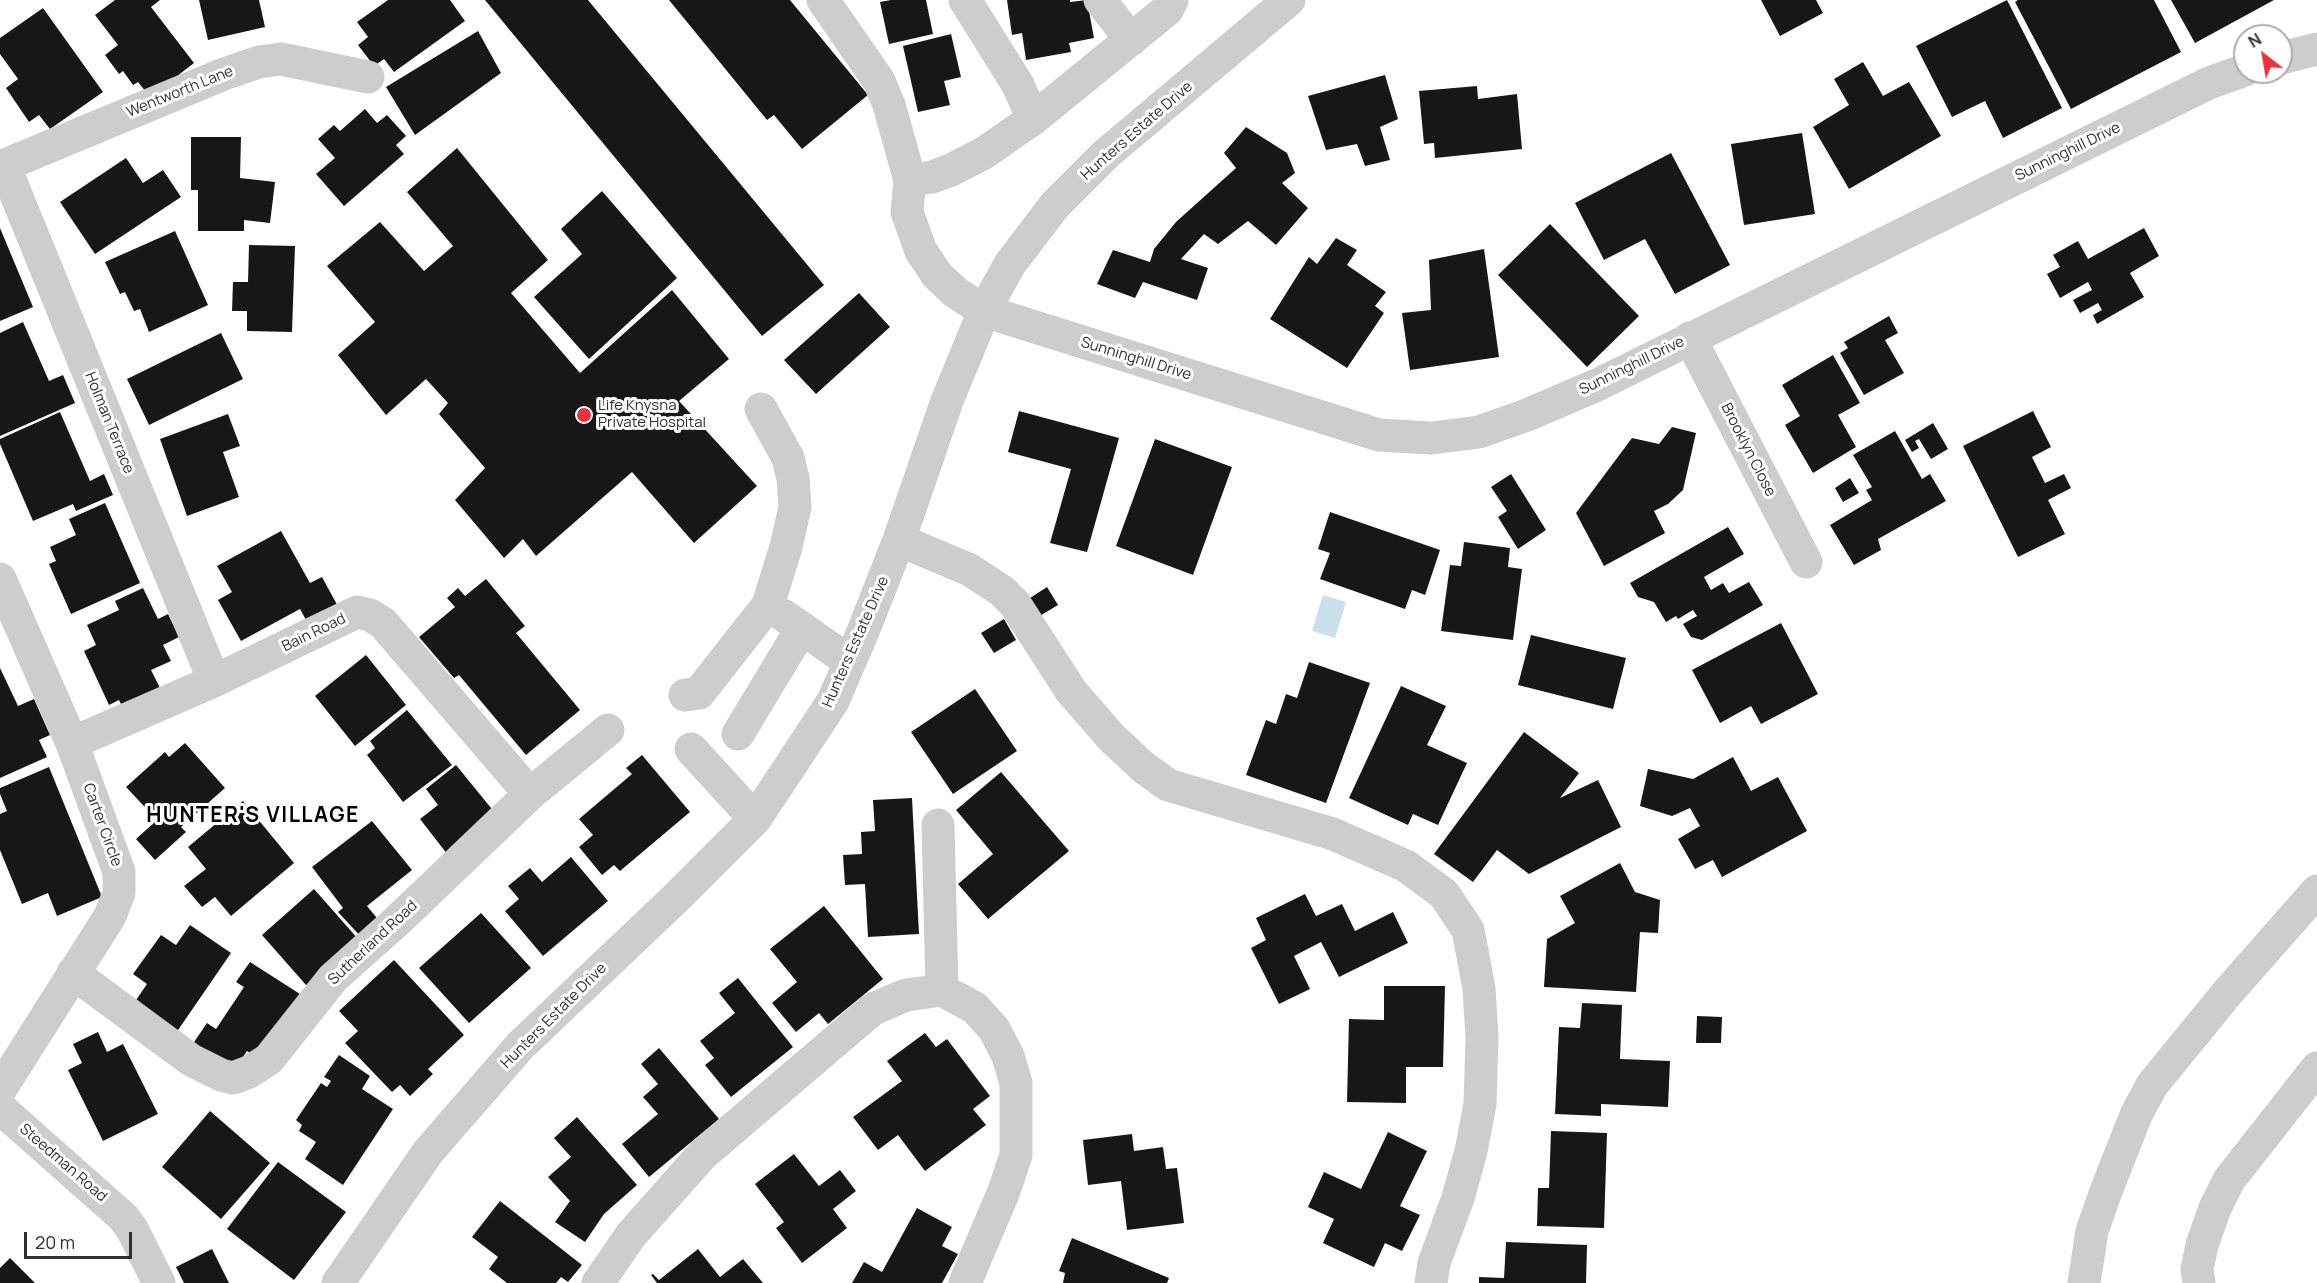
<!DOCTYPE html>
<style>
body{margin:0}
#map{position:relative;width:2317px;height:1283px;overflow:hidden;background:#fff;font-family:Manrope,sans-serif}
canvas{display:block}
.north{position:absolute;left:2233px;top:24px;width:60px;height:60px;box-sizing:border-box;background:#fff;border:2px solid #acacac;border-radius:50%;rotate:329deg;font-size:16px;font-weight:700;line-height:24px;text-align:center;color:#303030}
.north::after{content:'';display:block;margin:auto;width:21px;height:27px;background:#e73341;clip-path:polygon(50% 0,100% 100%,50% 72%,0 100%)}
.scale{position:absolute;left:24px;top:1232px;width:108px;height:27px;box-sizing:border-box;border:3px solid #303030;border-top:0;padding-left:8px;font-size:18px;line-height:21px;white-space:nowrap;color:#303030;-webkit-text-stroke:4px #fff;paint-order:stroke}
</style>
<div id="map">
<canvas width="2317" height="1283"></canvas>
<div class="north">N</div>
<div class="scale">20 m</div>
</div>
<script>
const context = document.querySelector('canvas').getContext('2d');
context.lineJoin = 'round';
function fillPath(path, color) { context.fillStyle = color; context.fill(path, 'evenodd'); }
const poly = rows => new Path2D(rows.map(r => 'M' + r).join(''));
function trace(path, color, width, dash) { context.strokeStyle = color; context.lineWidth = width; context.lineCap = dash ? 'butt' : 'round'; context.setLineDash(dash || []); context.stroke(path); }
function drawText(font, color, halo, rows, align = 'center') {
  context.font = font + ' Manrope,sans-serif'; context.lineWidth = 6; context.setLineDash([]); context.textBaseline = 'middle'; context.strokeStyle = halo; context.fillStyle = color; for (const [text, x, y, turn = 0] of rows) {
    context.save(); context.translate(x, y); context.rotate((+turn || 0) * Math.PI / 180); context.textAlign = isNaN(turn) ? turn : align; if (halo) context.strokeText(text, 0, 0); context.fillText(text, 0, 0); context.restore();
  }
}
fillPath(poly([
 [1323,595,1346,602,1335,638,1312,631]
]), '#cbe0ed');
fillPath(poly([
 [115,0,160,0,151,7,194,63,150,97,138,82,133,85,123,71,119,74,105,55,118,45,95,15],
 [199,0,259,0,265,27,208,40],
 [388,0,450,0,465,21,394,72,384,59,374,66,358,45,368,37,357,22],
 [485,0,588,0,824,285,762,336],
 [669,0,790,0,868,95,802,149,774,115,767,120],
 [891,0,926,0,933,34,889,44,880,2],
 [1007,0,1070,0,1070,2,1087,0,1094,38,1069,43,1071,52,1026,60,1022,33,1012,35],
 [1761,0,1816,0,1823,13,1780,36],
 [2007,0,2062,108,2003,138,1985,101,1952,117,1916,46],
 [2018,0,2154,0,2181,52,2071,109,2015,2],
 [2171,0,2274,0,2195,43],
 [43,8,103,92,50,129,39,115,29,122,6,88,18,79,0,54,0,38],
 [478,31,501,73,415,135,386,87],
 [951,34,961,77,944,81,950,105,918,112,903,46],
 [1863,62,1883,96,1909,82,1941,136,1849,189,1813,127,1849,105,1834,79],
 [1385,75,1398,119,1380,127,1390,160,1365,166,1357,144,1326,150,1308,96],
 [1477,86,1478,99,1517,94,1522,149,1435,158,1434,143,1424,144,1419,91],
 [365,109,377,123,387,115,406,136,396,145,404,154,344,206,316,174,335,158,318,139,334,125,340,131],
 [1246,127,1287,153,1295,173,1282,183,1308,208,1276,245,1248,221,1218,244,1204,234,1181,259,1208,268,1197,300,1143,282,1135,298,1097,284,1113,250,1150,262,1154,249,1176,222,1236,168,1224,153],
 [1802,133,1815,214,1744,225,1731,144],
 [191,137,241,137,240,178,275,182,270,223,244,220,244,231,198,231,198,190,191,190],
 [457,148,548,260,511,293,580,373,672,290,729,359,679,401,757,486,694,543,632,472,536,556,523,539,504,558,455,500,485,468,439,414,448,403,426,379,386,415,338,355,375,322,327,266,380,222,424,271,453,246,407,192],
 [1671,153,1730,265,1675,294,1645,239,1604,260,1575,203],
 [126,158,143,183,163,170,181,197,95,254,60,202],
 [602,191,677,278,589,359,534,297,582,254,561,229],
 [1550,224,1639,316,1587,367,1498,275],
 [0,228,33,307,0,321],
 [2144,228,2159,256,2130,273,2144,297,2097,324,2093,315,2102,310,2098,303,2080,313,2073,300,2092,290,2088,282,2060,298,2047,274,2060,267,2053,255,2078,241,2088,259],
 [175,231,208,305,149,332,140,309,134,311,125,292,120,294,105,262],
 [1336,238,1357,250,1347,265,1386,292,1375,306,1384,313,1347,368,1270,319,1309,257,1317,264],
 [249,245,295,246,292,332,247,331,247,311,232,311,233,282,248,282],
 [1484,249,1499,357,1410,370,1402,313,1431,310,1429,260],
 [859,293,890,327,816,394,784,360],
 [1889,316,1898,333,1885,340,1904,373,1864,395,1840,353,1848,348,1844,342],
 [23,322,49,381,63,375,75,403,0,436,0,333],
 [221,333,243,379,149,425,127,379],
 [1833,355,1860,403,1838,415,1856,447,1813,473,1785,425,1800,416,1782,385],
 [1019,411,1119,438,1087,552,1050,543,1071,469,1008,452],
 [2033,411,2051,447,2032,457,2045,483,2064,474,2071,488,2048,500,2065,534,2018,557,1963,446],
 [60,412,90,481,104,474,113,495,76,511,73,504,33,521,0,444,0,439],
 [228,414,240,446,223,452,239,497,187,516,160,439],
 [1933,423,1948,449,1931,459,1919,439,1915,441,1919,448,1912,452,1905,440],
 [1672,427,1696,433,1683,490,1668,504,1654,511,1665,533,1604,566,1576,513,1632,438,1659,444],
 [1895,431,1922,479,1930,474,1946,501,1878,539,1881,550,1854,565,1830,525,1872,500,1866,490,1872,487,1853,455],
 [1155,439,1232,467,1193,575,1116,546],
 [1511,474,1546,530,1518,549,1498,517,1507,511,1491,487],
 [1850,478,1859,493,1843,502,1835,488],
 [105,503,140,583,71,614,49,564,56,561,50,547,76,535,69,519],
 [1330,512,1440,550,1425,595,1412,590,1405,609,1320,579,1330,553,1318,549],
 [1728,527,1744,554,1704,577,1711,590,1723,583,1729,593,1749,582,1763,605,1702,640,1691,637,1683,624,1697,616,1693,610,1678,619,1676,616,1666,622,1654,602,1638,597,1630,583],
 [281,531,310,583,322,577,341,612,311,629,300,609,241,641,218,600,232,592,217,566],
 [1464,542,1510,548,1508,567,1522,569,1513,640,1441,631,1450,565,1461,566],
 [486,579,525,626,516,633,580,710,526,755,459,675,454,678,419,637,455,607,447,598,458,588,465,596],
 [1047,587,1058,605,1038,617,1027,600],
 [143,588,158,619,168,614,179,637,163,645,171,661,151,670,160,688,122,706,119,700,109,705,84,651,96,645,87,625,119,610,115,601],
 [1004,619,1016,640,994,653,981,633],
 [1781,623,1818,694,1761,724,1751,706,1720,723,1692,670],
 [1531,635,1626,658,1613,709,1518,685],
 [366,655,406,705,355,746,315,696],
 [1309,662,1370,683,1326,803,1246,775,1266,720,1276,724,1286,694,1297,698],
 [0,668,18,706,34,699,50,735,39,740,47,757,0,778],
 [1401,686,1446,706,1427,745,1467,763,1438,825,1413,814,1408,825,1349,798],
 [975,689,1017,751,953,794,911,732],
 [407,710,452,765,403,802,367,755,375,748,370,741],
 [1524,732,1579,773,1560,798,1598,780,1621,827,1529,874,1497,850,1473,882,1434,854],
 [185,743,225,788,181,827,186,832,155,860,136,839,157,820,126,787,165,752,169,757],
 [642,755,690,812,620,871,614,865,602,875,579,847,593,835,579,819,632,774,626,768],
 [1733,757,1751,791,1778,777,1807,831,1722,877,1713,860,1695,869,1678,839,1700,826,1690,808,1672,816,1640,806,1648,769,1693,779],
 [456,765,500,819,451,859,420,819,438,805,426,789],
 [49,767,102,897,57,916,48,893,22,904,0,850,0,814,7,811,0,794,0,788],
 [1001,772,1069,851,988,919,958,884,993,854,956,810],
 [912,798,919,934,868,937,865,884,845,885,843,855,862,854,861,832,875,831,873,800],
 [243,801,294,863,231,916,215,897,202,907,184,886,206,869,188,847],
 [372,821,412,870,367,906,381,923,363,939,338,912,343,908,312,867],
 [571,857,608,901,543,956,505,911,519,899,508,886,530,868,542,882],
 [1620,863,1635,892,1660,900,1658,933,1640,932,1636,992,1544,987,1547,939,1575,923,1560,896],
 [314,889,359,940,306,985,262,935],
 [1305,894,1316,916,1342,904,1355,931,1393,912,1408,943,1339,977,1321,942,1294,956,1310,989,1279,1004,1251,948,1266,940,1256,918],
 [824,906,883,979,828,1024,819,1013,796,1032,772,1003,797,982,770,949],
 [481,913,531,968,469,1023,419,968],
 [190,925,231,953,176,1033,134,1003,147,984,133,974,161,935,176,945],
 [394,960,464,1035,428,1069,433,1074,410,1096,400,1085,392,1092,345,1043,358,1031,339,1011],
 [250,962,300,994,258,1058,247,1051,233,1072,192,1045,207,1023,216,1029,244,987,236,982],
 [738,978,793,1047,731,1097,705,1065,714,1058,700,1041,735,1013,719,993],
 [1384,986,1445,986,1443,1067,1406,1067,1406,1103,1347,1102,1349,1019,1384,1020],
 [1582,1003,1622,1005,1620,1059,1670,1061,1668,1107,1601,1104,1601,1116,1555,1114,1559,1027,1580,1028],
 [1697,1016,1722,1017,1721,1043,1696,1043],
 [98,1032,107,1052,123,1044,158,1114,103,1141,68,1070,82,1063,73,1044],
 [925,1033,936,1047,947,1039,990,1096,973,1109,986,1125,925,1171,898,1135,878,1150,853,1117,902,1081,887,1061],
 [659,1048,719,1119,649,1177,622,1144,658,1114,643,1097,658,1084,641,1064],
 [339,1055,370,1076,362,1089,393,1109,343,1185,305,1159,316,1142,299,1131,302,1125,296,1120,321,1083,327,1087,331,1081,324,1077],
 [210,1111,270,1163,221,1219,162,1167],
 [577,1117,637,1185,604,1214,585,1242,555,1222,570,1201,548,1177,571,1157,554,1138],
 [1551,1131,1607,1133,1604,1228,1537,1226,1538,1188,1549,1188],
 [1388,1132,1427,1151,1400,1206,1420,1215,1402,1251,1385,1243,1374,1267,1323,1243,1334,1219,1308,1207,1324,1172,1361,1189],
 [1132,1134,1134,1151,1163,1147,1166,1169,1177,1168,1184,1223,1127,1230,1121,1181,1088,1185,1083,1140],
 [794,1154,819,1186,840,1170,856,1191,833,1209,847,1228,802,1263,776,1228,784,1222,755,1184],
 [278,1162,346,1212,294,1280,227,1229],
 [500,1201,582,1265,568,1282,561,1277,556,1283,507,1283,489,1269,498,1257,472,1237],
 [917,1208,952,1227,942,1246,958,1254,942,1283,852,1283,864,1262,882,1272],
 [1072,1238,1169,1278,1167,1283,1063,1283,1065,1273,1059,1271],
 [1506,1242,1587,1245,1586,1283,1479,1283,1479,1277,1504,1278],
 [212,1249,229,1283,184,1283,176,1267],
 [698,1249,720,1277,743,1259,763,1283,657,1283,651,1275,653,1274,659,1280],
 [10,1258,35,1283,0,1283,0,1268]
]), '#171717');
trace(poly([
 [823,0,879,81,889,105,910,180,907,212,921,251,937,275,955,292,984,311,1379,435,1431,438,1479,432,1527,415,1597,385,2209,83,2245,70],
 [965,0,1018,85,1033,119],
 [1100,0,1131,40],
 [2281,58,2317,49],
 [4,165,214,681],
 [0,167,224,74,259,62,281,59,368,77],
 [910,180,932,177,951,170,984,153,1033,119,1167,10,1172,0],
 [1690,338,1806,562],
 [899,540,970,570,1002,591,1015,604,1071,691,1111,737,1143,767,1168,785,1333,834,1406,866,1444,894,1468,930,1479,988,1482,1038,1480,1104,1471,1151,1458,1198,1434,1263,1431,1283],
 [0,579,72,743,119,872,119,893,110,916,0,1090],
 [783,615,850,662],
 [685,695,699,693,768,605,786,547,795,507,793,478,788,458,761,409],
 [738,734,802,628],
 [72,743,214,681,357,612,370,615,383,623,530,794],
 [691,749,755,819],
 [938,825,942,990],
 [73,973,191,1060,221,1075,233,1078,249,1072,269,1059,333,978,397,921,530,794,608,730],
 [0,1108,123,1217,132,1229,159,1283],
 [338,1283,428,1152,520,1046,678,896,755,819,793,762,833,701,862,634,899,540,947,401,984,311,1010,264,1055,205,1106,154,1289,0],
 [598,1283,631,1235,702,1155,873,1009,906,995,942,990,975,1008,994,1029,1008,1056,1016,1083,1016,1155,1004,1191,965,1283],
 [2084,1283,2092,1231,2106,1191,2136,1115,2152,1085,2228,992,2317,891],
 [2199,1283,2197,1269,2202,1245,2215,1208,2229,1180,2317,1068]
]), '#cdcdcd', 33);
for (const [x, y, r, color] of [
 [584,415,8,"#e73341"]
]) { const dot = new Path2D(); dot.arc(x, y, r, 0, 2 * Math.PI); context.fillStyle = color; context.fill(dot); trace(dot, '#fff', 2); }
drawText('15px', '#303030', '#fff', [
 ["Wentworth Lane",180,92,-22],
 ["Hunters Estate Drive",1137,131,-41],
 ["Sunninghill Drive",2068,152,-26],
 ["Sunninghill Drive",1136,359,17],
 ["Sunninghill Drive",1632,366,-26],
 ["Holman Terrace",109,423,68],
 ["Brooklyn Close",1748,450,63],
 ["Bain Road",314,633,-26],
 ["Hunters Estate Drive",856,642,-66],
 ["Carter Circle",102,825,70],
 ["Sutherland Road",373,943,-43],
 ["Hunters Estate Drive",554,1016,-45],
 ["Steedman Road",63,1163,41]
]);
drawText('15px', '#303030', '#fff', [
 ["Life Knysna",598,406],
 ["Private Hospital",598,423]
], 'left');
context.letterSpacing = '1.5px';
drawText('bold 21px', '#000', '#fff', [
 ["HUNTER'S VILLAGE",253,816]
]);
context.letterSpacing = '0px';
</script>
